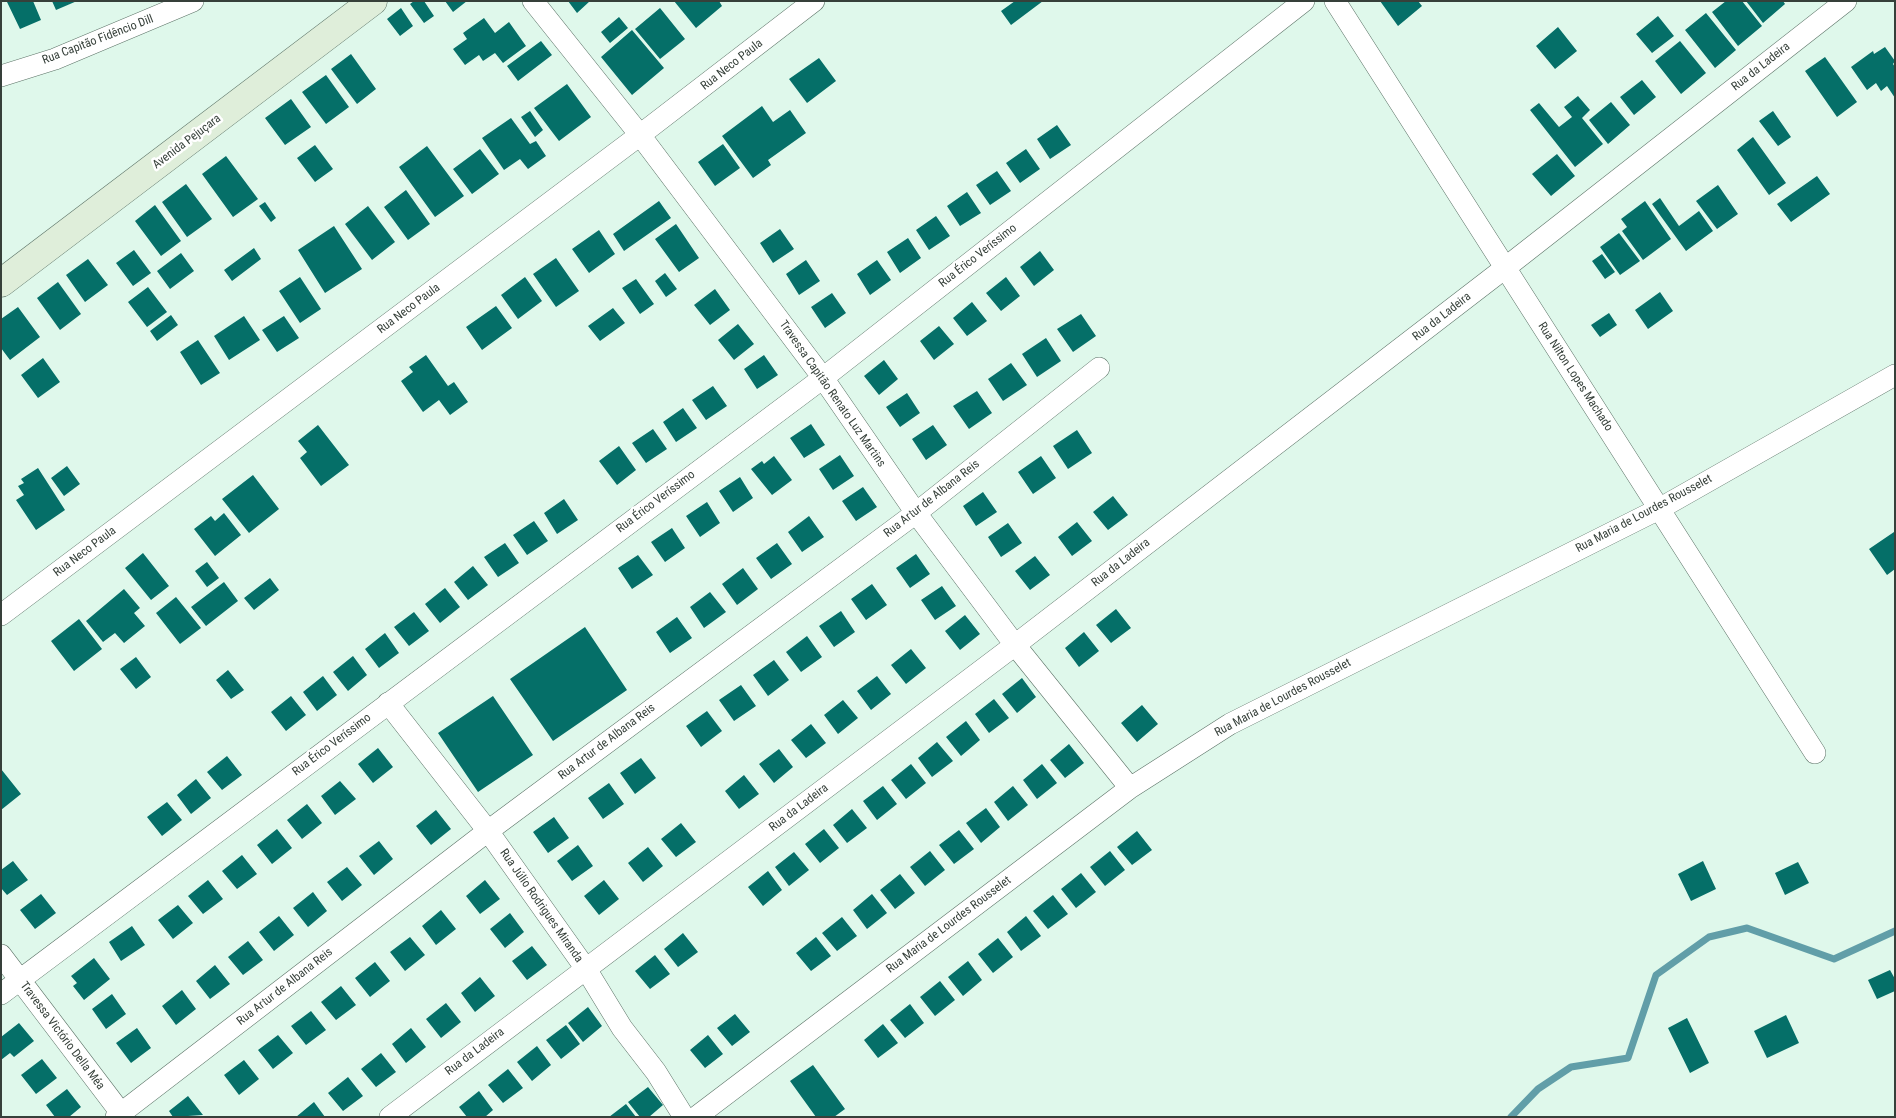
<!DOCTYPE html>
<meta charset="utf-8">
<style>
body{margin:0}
#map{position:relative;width:1896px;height:1118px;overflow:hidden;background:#dff8eb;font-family:"Roboto Condensed",sans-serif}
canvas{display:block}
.frame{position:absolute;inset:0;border:2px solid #36403a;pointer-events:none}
</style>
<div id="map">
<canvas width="1896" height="1118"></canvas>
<div class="frame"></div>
</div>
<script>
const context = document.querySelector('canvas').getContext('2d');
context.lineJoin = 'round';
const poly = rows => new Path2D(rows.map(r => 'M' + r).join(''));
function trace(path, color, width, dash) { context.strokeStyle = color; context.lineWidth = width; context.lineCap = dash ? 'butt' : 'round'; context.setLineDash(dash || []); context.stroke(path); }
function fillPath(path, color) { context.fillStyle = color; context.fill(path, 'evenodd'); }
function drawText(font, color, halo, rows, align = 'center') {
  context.font = font + ' "Roboto Condensed",sans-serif'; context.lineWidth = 5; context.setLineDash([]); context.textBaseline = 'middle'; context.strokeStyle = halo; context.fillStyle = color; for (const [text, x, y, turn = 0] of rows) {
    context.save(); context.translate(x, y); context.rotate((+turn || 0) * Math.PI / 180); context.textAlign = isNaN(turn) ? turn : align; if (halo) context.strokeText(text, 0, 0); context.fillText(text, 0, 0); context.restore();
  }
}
trace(poly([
 [1511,1117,1538,1089,1571,1067,1628,1058,1656,975,1709,937,1747,928,1834,959,1895,931]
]), '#619ea8', 7);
fillPath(poly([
 [33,1,41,20,20,29,7,2],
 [52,1,77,1,56,10],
 [414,1,424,1,434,16,424,23,410,4],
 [445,1,467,1,453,12],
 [568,1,590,1,577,13],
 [674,1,719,1,722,6,696,28],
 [1015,1,1043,1,1011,25,1001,11],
 [1380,1,1418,1,1422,6,1398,26],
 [1726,1,1742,1,1762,26,1738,46,1712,12],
 [1746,1,1783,1,1785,4,1763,23],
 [401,8,413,26,400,36,387,19],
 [660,8,685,39,660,59,635,29],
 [1706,13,1736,50,1715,68,1685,30],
 [1658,16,1674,36,1652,53,1636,34],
 [619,17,628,28,610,43,601,32],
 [484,18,495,33,509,22,526,46,503,63,495,53,483,61,479,55,465,65,453,49,467,39,463,33],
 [1558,27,1577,51,1555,69,1536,46],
 [632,30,664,68,632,95,601,57],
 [541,41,552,55,518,81,507,66],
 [1680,41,1706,73,1681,94,1655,61],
 [1885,47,1895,61,1893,64,1895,67,1895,98,1887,86,1881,91,1876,83,1867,90,1851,67,1873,51,1874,54],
 [351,54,376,89,357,104,331,69],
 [1825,57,1857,102,1837,117,1805,71],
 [819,58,836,81,807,103,789,79],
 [326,75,349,107,326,124,302,92],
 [1642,80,1656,97,1634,115,1620,97],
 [567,84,591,117,559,141,534,108],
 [1578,96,1590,110,1582,118,1603,144,1575,167,1530,110,1539,103,1559,127,1572,117,1564,107],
 [291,99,311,127,285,145,265,118],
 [1611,102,1630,125,1608,144,1589,120],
 [762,106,773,122,790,110,806,133,768,160,771,165,753,178,722,136],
 [530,111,543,130,535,137,521,117],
 [1773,111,1791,137,1778,146,1759,121],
 [511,118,530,144,536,141,546,156,528,169,520,159,504,170,482,138],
 [1057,125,1071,145,1050,159,1037,139],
 [1753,137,1786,183,1769,195,1737,150],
 [723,144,740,168,715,186,698,162],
 [315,145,333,169,315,182,297,158],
 [427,146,464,196,435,217,399,167],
 [480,149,499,174,472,194,453,169],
 [1026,149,1040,169,1020,183,1006,163],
 [1557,154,1575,176,1551,196,1532,174],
 [226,156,258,199,233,217,202,174],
 [997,171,1011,191,990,205,976,185],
 [1817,176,1830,194,1791,222,1777,204],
 [186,184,212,219,187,237,162,202],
 [1718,185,1738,214,1717,229,1696,201],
 [406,190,430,224,408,240,384,207],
 [967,192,981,213,960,226,947,206],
 [1660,198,1679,226,1699,211,1713,231,1686,251,1652,204],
 [659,201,671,218,624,251,613,234],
 [1645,201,1671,239,1643,260,1622,231,1627,227,1621,219],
 [265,202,276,218,271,222,259,206],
 [155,205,181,241,161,256,135,221],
 [368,206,395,242,372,260,345,224],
 [936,216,950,236,929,250,916,230],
 [676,224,699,258,679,272,655,239],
 [334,226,362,269,325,293,298,250],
 [780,229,794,249,773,263,760,243],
 [599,230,615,254,589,273,572,249],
 [1619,233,1640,261,1620,275,1600,247],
 [908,238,921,258,900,273,887,252],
 [254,248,261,259,232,281,224,270],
 [134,250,151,273,133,286,116,263],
 [1040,251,1054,270,1034,286,1020,267],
 [181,253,194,271,170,289,157,271],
 [1602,254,1615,272,1605,279,1592,261],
 [556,258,579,291,556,307,533,274],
 [88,259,108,285,85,302,66,275],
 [806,260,820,281,799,295,786,274],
 [877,260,891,280,870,295,857,274],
 [665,273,677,289,666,297,655,281],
 [300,277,321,309,300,323,279,291],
 [525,277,542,301,518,319,501,295],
 [1006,277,1020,296,1001,311,986,293],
 [636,279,654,304,640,314,622,288],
 [58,282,81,314,60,330,37,298],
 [148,287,167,312,147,327,128,302],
 [715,289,730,310,710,325,694,305],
 [1660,292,1673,311,1648,329,1635,310],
 [832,293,846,313,825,328,811,307],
 [972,302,987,321,967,336,953,318],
 [496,306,512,328,482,350,466,327],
 [18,307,40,337,10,360,1,348,1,319],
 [613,308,625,323,600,341,588,326],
 [1609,313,1617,325,1600,337,1591,325],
 [1081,314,1096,336,1073,352,1057,329],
 [171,315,178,325,157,341,150,331],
 [244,316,260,340,229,360,214,336],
 [284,316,299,338,277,352,262,330],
 [738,324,754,344,734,360,718,340],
 [939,326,954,344,934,360,920,341],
 [1046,338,1061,361,1037,377,1022,354],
 [198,340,220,373,201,385,180,352],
 [426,355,448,386,454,382,468,402,450,415,439,400,423,412,401,381,413,372,409,367],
 [764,355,778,375,757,389,744,369],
 [43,358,60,382,38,398,21,375],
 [884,360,898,379,879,395,864,376],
 [1011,363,1027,385,1003,401,988,379],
 [713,386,727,406,706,420,692,400],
 [977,391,992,413,969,429,953,406],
 [907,393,920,413,900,427,886,407],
 [683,408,697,428,676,442,663,422],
 [811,424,825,445,804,458,790,438],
 [318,425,349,465,321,486,300,458,307,452,298,441],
 [933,425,947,445,926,460,912,439],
 [653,429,667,449,646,463,632,443],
 [1077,430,1092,453,1068,469,1053,446],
 [619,446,636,470,617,485,599,461],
 [840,455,854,476,833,490,819,469],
 [774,456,792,480,772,495,751,469,762,461,764,464],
 [1041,456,1056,478,1033,494,1018,472],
 [67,466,80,484,64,496,51,478],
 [38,468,65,510,36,530,16,500,24,495,18,486,24,483,21,479],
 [253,475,279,509,249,533,222,499],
 [740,477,753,498,733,512,719,491],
 [863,487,877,507,856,521,842,501],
 [983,492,997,512,976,526,963,506],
 [1113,496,1128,515,1108,530,1093,512],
 [564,499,578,520,557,534,544,513],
 [707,502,720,523,700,537,686,516],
 [224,513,241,535,215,556,194,529,211,516,215,521],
 [809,516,824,537,802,552,788,532],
 [534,521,548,541,527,555,513,535],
 [1077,522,1092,541,1072,556,1058,537],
 [1008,523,1022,543,1001,557,988,537],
 [672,528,685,548,665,562,651,542],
 [1894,532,1895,569,1887,575,1869,549],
 [505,543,519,563,498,577,484,557],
 [777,543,792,564,771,579,756,558],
 [143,553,169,586,151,600,125,568],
 [916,554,930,574,910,588,896,568],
 [638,555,653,575,632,589,618,568],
 [1035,556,1050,575,1030,590,1015,571],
 [207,562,219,578,207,587,195,571],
 [473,566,488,585,468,600,454,582],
 [743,568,758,589,737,605,722,584],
 [270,578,279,590,254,610,244,598],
 [224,582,238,601,206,626,191,607],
 [872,584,887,605,866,620,851,599],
 [942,586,956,606,935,620,921,600],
 [445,588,460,607,440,623,425,604],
 [124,589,140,608,134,613,145,626,124,643,115,633,103,642,86,621],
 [710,592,726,612,704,628,690,607],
 [176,597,201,628,180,644,156,613],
 [1116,609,1131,628,1111,643,1096,625],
 [841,611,855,632,834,647,819,626],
 [414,612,429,631,409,646,394,627],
 [965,615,980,634,960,650,945,631],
 [677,617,692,638,670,653,656,632],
 [79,619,102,649,74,671,51,641],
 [585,627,627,690,553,741,510,679],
 [1084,632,1099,651,1079,667,1065,648],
 [385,633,399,653,379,668,365,649],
 [807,636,822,657,801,672,786,652],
 [911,649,926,668,906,684,891,665],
 [353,656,367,675,348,691,333,672],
 [136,657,151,677,136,689,120,669],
 [774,660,789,680,768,696,753,675],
 [228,670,244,690,231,699,216,680],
 [323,676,337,695,317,711,303,692],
 [877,676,891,694,871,710,857,691],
 [1022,678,1036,697,1017,713,1002,694],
 [741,685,756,706,734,721,719,700],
 [291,696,306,715,286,731,271,712],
 [493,696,533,755,478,792,438,733],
 [994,699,1009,718,989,733,975,714],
 [843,700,858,718,838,734,824,715],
 [1142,705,1158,724,1137,742,1121,723],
 [707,711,722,731,701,747,686,726],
 [966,721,980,740,961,756,946,737],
 [811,724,826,743,806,758,791,740],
 [937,742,953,761,932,777,918,758],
 [1069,744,1084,763,1065,778,1050,760],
 [378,748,393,767,373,783,358,764],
 [779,749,793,767,774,783,759,764],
 [227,756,242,775,222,790,207,772],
 [641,758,656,778,635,794,620,773],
 [911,764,926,783,906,799,891,780],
 [1042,764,1057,783,1037,799,1023,780],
 [1,769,21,794,1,810],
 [744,775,759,794,739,809,725,791],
 [196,779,211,798,191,814,177,795],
 [340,781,356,799,335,815,321,796],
 [609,783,624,804,603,819,588,798],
 [883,786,897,804,877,820,863,801],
 [1013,786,1028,805,1008,821,994,802],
 [167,802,182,820,162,836,147,817],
 [307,804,322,823,302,839,287,820],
 [986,808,1000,827,981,843,966,823],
 [852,809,867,828,847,843,833,825],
 [436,810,451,829,431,845,416,826],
 [554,817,569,838,548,853,533,832],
 [681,823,696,842,676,857,661,839],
 [277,829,292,848,272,864,257,845],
 [824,829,839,848,820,863,805,844],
 [959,830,974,849,954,864,939,845],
 [1137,831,1152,850,1132,865,1117,847],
 [379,841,393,859,374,875,359,856],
 [578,845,593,866,572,881,557,861],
 [648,847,663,866,643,882,628,863],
 [930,851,945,870,925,886,910,867],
 [1110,851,1125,870,1105,886,1090,867],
 [794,852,809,870,789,886,775,867],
 [242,855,257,874,237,889,222,871],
 [13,861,28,880,7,895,1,888,1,870],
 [1703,861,1716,889,1691,901,1678,874],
 [1798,862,1809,883,1785,895,1775,873],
 [347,867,362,885,342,901,327,882],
 [768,871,782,890,763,906,748,887],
 [1081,873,1096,892,1076,908,1061,889],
 [900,874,915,893,895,909,880,890],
 [208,880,223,899,203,914,188,896],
 [485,880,500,899,480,914,466,896],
 [604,880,619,899,599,915,584,896],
 [313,892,327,911,308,927,293,908],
 [41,894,56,913,35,929,20,910],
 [872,894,887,913,867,929,853,910],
 [1053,895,1068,914,1048,929,1033,911],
 [178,905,193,923,173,939,158,920],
 [441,910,456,929,436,945,422,926],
 [510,913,524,932,505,948,490,929],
 [279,916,294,935,274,951,259,932],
 [1026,916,1041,936,1021,951,1007,932],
 [842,917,857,936,837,951,822,933],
 [132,926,145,945,121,961,109,942],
 [683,933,698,952,678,967,664,949],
 [410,937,425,955,405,971,390,952],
 [816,937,831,956,811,971,796,953],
 [998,938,1013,957,993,973,978,954],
 [248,941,263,960,243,975,228,957],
 [532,946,547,965,527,980,512,961],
 [655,955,670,974,650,989,635,971],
 [94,958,110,979,84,1000,73,986,77,983,71,976],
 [968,961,982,980,963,996,948,977],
 [375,962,390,981,370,997,355,978],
 [215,965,230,984,210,999,196,981],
 [1890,970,1895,979,1895,991,1877,999,1868,980],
 [480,977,495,996,475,1012,461,993],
 [940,981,955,1000,935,1016,920,997],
 [341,986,356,1005,336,1020,321,1002],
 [182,990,196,1009,176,1025,162,1006],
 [112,994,126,1014,106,1029,92,1009],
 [446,1003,461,1022,441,1038,426,1019],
 [910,1004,924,1023,905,1038,890,1020],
 [588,1007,602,1026,583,1042,568,1023],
 [311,1011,326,1030,306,1045,291,1026],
 [735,1014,750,1032,732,1046,717,1028],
 [1786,1015,1799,1043,1767,1058,1754,1031],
 [1687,1018,1709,1063,1690,1073,1668,1028],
 [19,1023,34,1041,14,1057,10,1053,1,1060,1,1037],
 [883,1024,898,1043,878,1058,864,1040],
 [566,1025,580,1044,561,1059,546,1040],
 [137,1028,151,1048,131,1063,116,1043],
 [411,1028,426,1047,406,1063,392,1044],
 [278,1035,293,1053,273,1069,258,1050],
 [708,1035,723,1054,705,1068,690,1050],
 [537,1046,551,1065,532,1081,517,1062],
 [381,1053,396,1072,376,1087,361,1069],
 [42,1059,57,1078,36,1094,21,1075],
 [244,1060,259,1079,239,1095,224,1075],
 [813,1065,845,1109,834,1117,816,1117,790,1081],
 [508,1069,523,1088,503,1103,488,1085],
 [348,1077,363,1096,343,1111,328,1093],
 [648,1087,663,1105,649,1117,640,1117,628,1102],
 [67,1089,81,1107,69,1117,55,1117,46,1105],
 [479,1091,493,1110,485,1117,467,1117,459,1107],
 [188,1096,203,1115,173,1117,169,1111],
 [314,1102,325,1117,296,1117],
 [626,1104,636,1117,609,1117]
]), '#056f68');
const street = poly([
 [533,1,640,135,823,378,916,513,1015,645,1130,788],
 [1335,1,1815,753],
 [1,76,55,59,193,1],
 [1,615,640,135,814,1],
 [388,703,488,831,586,969,622,1028,656,1072,684,1117],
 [1,955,124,1117],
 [1,994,823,378,1304,1],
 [116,1117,488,831,916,513,1099,368],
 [390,1117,1015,645,1505,268,1846,1],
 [696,1117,1130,788,1230,724,1659,509,1895,375]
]);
const secondary = poly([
 [1,283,373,1]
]);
trace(street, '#5b7266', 22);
trace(secondary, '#5b7266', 29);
trace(street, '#fff', 21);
trace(secondary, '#dfeeda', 28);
drawText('12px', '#36403a', '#fff', [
 ["Rua Capitão Fidêncio Dill",98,40,-21],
 ["Rua Neco Paula",732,65,-38],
 ["Rua da Ladeira",1761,67,-38],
 ["Avenida Pejuçara",187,142,-37],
 ["Rua Érico Veríssimo",978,256,-38],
 ["Rua Neco Paula",409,309,-37],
 ["Rua da Ladeira",1442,317,-38],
 ["Rua Nilton Lopes Machado",1575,377,57],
 ["Travessa Capitão Renato Luz Martins",832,394,55],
 ["Rua Artur de Albana Reis",932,499,-38],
 ["Rua Érico Veríssimo",656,502,-37],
 ["Rua Maria de Lourdes Rousselet",1644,514,-28],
 ["Rua Neco Paula",85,552,-37],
 ["Rua da Ladeira",1121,563,-38],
 ["Rua Maria de Lourdes Rousselet",1283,698,-28],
 ["Rua Artur de Albana Reis",607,742,-37],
 ["Rua Érico Veríssimo",332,745,-37],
 ["Rua da Ladeira",799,808,-37],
 ["Rua Júlio Rodrigues Miranda",541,906,55],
 ["Rua Maria de Lourdes Rousselet",949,925,-37],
 ["Rua Artur de Albana Reis",285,987,-38],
 ["Travessa Victório Della Méa",62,1036,53],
 ["Rua da Ladeira",475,1052,-37]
]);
</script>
